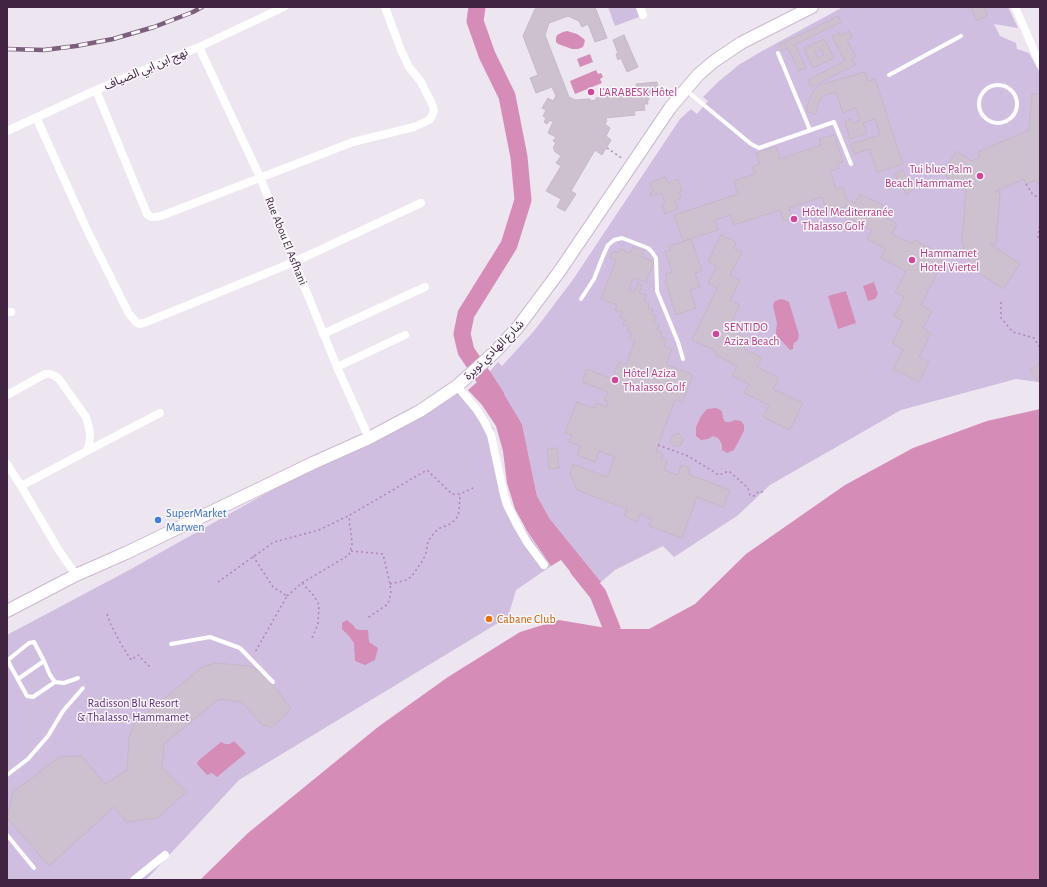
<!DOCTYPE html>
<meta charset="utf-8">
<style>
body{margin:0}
#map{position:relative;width:1047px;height:887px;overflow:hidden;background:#ede5ef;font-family:"Alegreya Sans",sans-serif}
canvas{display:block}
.frame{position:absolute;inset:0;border:8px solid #412342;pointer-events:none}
</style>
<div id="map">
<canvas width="1047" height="887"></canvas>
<div class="frame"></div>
</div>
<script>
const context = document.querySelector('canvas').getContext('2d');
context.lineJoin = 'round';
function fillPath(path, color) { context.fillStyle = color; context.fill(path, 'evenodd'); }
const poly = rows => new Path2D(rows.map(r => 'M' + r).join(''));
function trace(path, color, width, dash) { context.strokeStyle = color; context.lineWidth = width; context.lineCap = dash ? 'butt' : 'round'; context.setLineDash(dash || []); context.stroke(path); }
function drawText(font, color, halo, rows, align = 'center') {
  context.font = font + ' "Alegreya Sans","Noto Sans Arabic",sans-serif'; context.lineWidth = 3; context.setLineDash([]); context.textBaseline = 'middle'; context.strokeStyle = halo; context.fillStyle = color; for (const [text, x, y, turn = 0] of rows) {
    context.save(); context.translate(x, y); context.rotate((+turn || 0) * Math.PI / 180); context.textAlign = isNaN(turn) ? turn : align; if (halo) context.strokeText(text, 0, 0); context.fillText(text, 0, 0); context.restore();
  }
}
fillPath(poly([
 [608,7,636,7,639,17,615,26],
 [843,7,1008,7,1018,28,994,24,1000,36,1016,43,1017,49,1029,53,1040,73,1040,380,1038,382,1016,379,901,410,770,485,737,516,674,557,663,546,615,570,601,582,550,519,537,496,522,424,490,371,498,362,502,366,534,331,572,281,680,119,691,109,697,114,708,101,703,97,718,82,740,64,764,50],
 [456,387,477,408,493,428,511,510,551,566,516,590,508,617,239,780,146,880,7,880,7,635,131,569]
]), '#d0bee0');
fillPath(poly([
 [567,31,577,34,584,39,585,41,583,47,578,49,572,49,558,44,556,42,556,38,557,35,563,32],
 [590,54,593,62,580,67,577,59],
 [596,70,598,74,601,73,603,77,600,79,602,83,575,94,570,81],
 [874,282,878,294,875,299,868,301,863,286],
 [846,291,856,323,838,329,828,296],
 [781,299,785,300,789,302,799,335,798,340,794,343,793,346,793,349,790,350,776,335,776,331,777,323,773,306,774,302,778,300],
 [490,371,522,424,537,496,550,519,601,582,587,593,561,560,551,566,527,531,515,509,507,483,503,451,496,426,482,405,468,390],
 [716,408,722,411,723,418,725,422,730,422,735,420,741,421,744,425,744,431,734,450,727,453,722,450,722,444,718,438,713,436,708,439,701,440,696,436,696,427,701,416,707,409],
 [1040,409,1040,880,200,880,248,833,378,727,448,677,520,632,559,620,612,629,649,629,695,604,746,554,845,485,913,448,987,421],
 [347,620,353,625,356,629,360,630,368,630,369,642,378,648,375,660,365,665,355,661,354,643,349,636,342,629,342,623],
 [234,741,246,753,217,777,212,773,207,775,197,764,199,760,221,742,225,744,230,744]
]), '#d58db8');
trace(poly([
 [477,7,475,21,487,55,507,96,519,157,523,200,509,245,466,314,462,334,466,351,496,396],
 [578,569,598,594,612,629]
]), '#d58db8', 17);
const building = poly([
 [540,7,595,7,607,38,595,42,588,24,582,27,579,21,568,16,549,23,545,35,569,97,575,100,590,99,590,101,596,100,596,98,629,94,629,90,637,89,636,84,657,82,658,92,654,92,655,94,648,95,649,100,647,100,648,104,644,104,645,110,634,111,635,115,605,118,607,120,605,124,610,128,606,136,611,140,602,155,595,150,571,191,576,194,565,211,557,207,561,199,546,191,561,166,556,163,561,156,554,151,555,149,553,148,556,143,553,141,556,137,548,133,553,122,550,120,547,124,544,122,546,118,543,116,546,110,542,108,548,98,553,101,556,96,552,87,536,93,530,78,538,75,523,36,535,9,540,7],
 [974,7,984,7,988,15,977,21,971,8,974,7],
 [838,16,841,22,795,45,806,68,799,71,788,48,782,51,779,45,838,16],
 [849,31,852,37,847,40,856,57,852,59,855,65,811,87,808,80,845,61,832,36,839,33,840,36,849,31],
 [624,35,638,67,627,72,621,58,618,60,616,54,618,53,613,40,624,35],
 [824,39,834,58,813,68,804,48,824,39],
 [821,49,824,55,818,58,815,52,821,49],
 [865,72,868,81,875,79,903,164,877,172,869,149,854,154,851,144,880,135,875,119,863,123,867,133,850,139,845,121,851,119,853,123,860,121,856,108,843,113,836,92,825,95,822,97,818,103,816,114,806,112,809,100,813,92,819,85,865,72],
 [1032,94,1040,94,1040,183,1038,184,1036,180,1026,184,1024,179,994,192,1000,192,996,245,990,244,1020,264,1003,289,973,269,962,242,966,190,942,173,957,151,971,161,980,157,978,152,1029,130,1032,94],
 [834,135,843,162,837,164,839,168,830,171,836,189,843,187,847,200,855,203,860,194,883,205,879,214,897,224,892,234,912,244,914,240,932,249,929,254,943,261,921,305,932,311,923,328,931,333,919,357,929,362,919,382,893,369,903,349,892,343,903,321,894,316,904,297,895,292,906,271,881,258,885,248,867,239,872,230,848,218,853,208,847,206,827,212,822,197,789,208,792,218,784,221,780,210,734,225,730,215,715,220,718,230,683,241,674,215,738,194,734,181,755,174,752,167,760,164,756,153,776,147,780,159,821,145,819,139,834,135],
 [903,170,913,190,906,194,895,174,903,170],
 [665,177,668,183,678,179,682,191,679,192,681,198,675,201,678,209,665,214,662,204,665,203,661,193,651,196,650,193,653,192,650,183,665,177],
 [721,235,736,242,734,248,742,252,730,275,740,280,730,300,740,305,728,329,748,339,744,349,762,358,757,367,779,378,773,389,803,403,790,430,763,417,769,405,744,393,749,384,732,376,737,366,714,354,716,351,692,340,717,288,708,283,717,266,708,261,721,235],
 [691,239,702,271,695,273,700,287,690,290,696,308,676,315,665,280,667,279,666,274,672,272,665,251,671,250,669,246,691,239],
 [633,247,644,251,642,257,654,262,646,282,633,278,629,290,634,292,638,283,642,285,639,293,646,295,644,301,649,303,648,308,653,310,651,314,656,316,654,322,659,325,657,330,662,332,660,337,667,339,664,346,672,349,666,364,693,375,682,402,675,400,656,451,663,454,661,459,667,461,664,470,678,475,681,465,690,468,688,474,730,490,723,507,697,497,682,538,649,526,652,519,640,514,637,522,624,516,627,509,577,490,570,474,573,464,607,477,615,457,599,451,595,462,577,455,580,446,569,442,572,435,565,433,577,402,594,408,597,403,607,407,608,402,604,400,608,392,582,382,587,369,612,379,619,362,626,365,635,341,629,339,632,333,627,331,629,326,623,324,625,319,620,317,622,312,615,310,617,305,601,299,616,260,610,258,613,251,618,253,620,249,630,253,633,247],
 [1040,363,1040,380,1038,382,1030,370,1040,363],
 [679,434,683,439,681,445,674,446,670,441,673,435,679,434],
 [557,448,559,468,549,469,547,449,557,448],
 [216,663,249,666,265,674,291,709,272,727,262,725,242,702,219,699,164,744,162,768,186,792,158,818,126,822,114,807,49,866,7,818,13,792,59,757,82,756,105,784,127,770,129,738,134,724,202,667,216,663]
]);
fillPath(building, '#cdc1d0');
trace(building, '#c6b7c9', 1);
const secondary = poly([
 [7,611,76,575,126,553,313,463,369,438,420,411,457,386,496,351,518,327,559,272,670,108,698,75,713,62,741,43,812,7]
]);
trace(secondary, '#ccb8cf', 14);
trace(poly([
 [607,148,623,159],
 [1026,184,1033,195,1040,198],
 [1040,221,1038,238,1040,239],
 [1001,302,1001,318,1013,332,1034,338,1040,348],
 [658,445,688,456,719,475,729,471,748,488,750,495,754,496,759,491,763,492],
 [351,551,383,554,390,584,391,593,388,604,366,619],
 [253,556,273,587,287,596,254,654],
 [218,582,274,542,319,530,350,515],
 [302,583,349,555,352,545,351,532,349,522,350,515,427,470,452,494,460,494,473,488],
 [390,584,407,580,412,576,423,560,426,553,428,541,435,532,440,528,450,524,456,519,459,512,460,494],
 [287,596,302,583,314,596,319,605,318,624,312,638],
 [107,614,111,625,121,644,131,660,138,655,150,667]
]), '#b085b3', 1.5, [2, 3]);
trace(poly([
 [778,53,810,130],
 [889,75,961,36],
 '979 104a19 19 0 1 1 38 0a19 19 0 1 1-38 0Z',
 [687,91,751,144,759,148,834,122,851,164],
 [581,299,594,279,603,256,608,245,614,240,622,238,648,248,652,252,656,258,657,291,678,342,683,359],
 [171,644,210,637,240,648,273,682],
 [18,679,44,661],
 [55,682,50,675,44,661,34,642,29,643,8,660,10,665,27,696,33,697,55,682,64,683,78,678],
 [7,775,28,759,48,736,63,711,83,688],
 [7,835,34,868]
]), '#fff', 4);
trace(poly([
 [640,7,643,15],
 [1015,7,1040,64],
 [199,47,260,177,337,367,369,438],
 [96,90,147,214,151,217,155,217,161,216,353,142,414,127,429,120,432,116,434,111,433,106,421,82,409,67,401,50,385,7],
 [36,117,88,232,129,314,136,322,139,324,144,323,294,262,421,203],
 [7,131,96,90,199,47,284,7],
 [7,312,11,312],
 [323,334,425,287],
 [337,367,405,335],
 [457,386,477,410,485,423,491,435,504,495,507,505,517,525,527,542,544,565],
 [7,395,45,374,50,374,55,376,59,379,86,417,89,428,90,434,89,445,87,451],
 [7,464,21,486,58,549,76,575],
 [21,486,87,451,160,413],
 [134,880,165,855]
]), '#fff', 8);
trace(secondary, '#fff', 12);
const rail = poly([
 [7,49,44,50,76,46,113,39,154,27,193,12,202,7]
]);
trace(rail, '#7c5e7d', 4.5);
trace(rail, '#faf7fb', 3, [9]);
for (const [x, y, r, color] of [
 [591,92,4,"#d1479c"],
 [980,176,4,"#d1479c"],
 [794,219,4,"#d1479c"],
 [912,260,4,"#d1479c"],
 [716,334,4,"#d1479c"],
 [615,380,4,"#d1479c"],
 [158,520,4,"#3f7fe0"],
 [489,619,4,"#e8710a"]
]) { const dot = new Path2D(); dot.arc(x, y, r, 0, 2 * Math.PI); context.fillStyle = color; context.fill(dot); trace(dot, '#faf7fb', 1.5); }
drawText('12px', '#412342', '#faf7fb', [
 ["نهج ابن ابي الضياف",146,69,-23],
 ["Rue Abou El Asfhani",286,241,68],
 ["شارع الهادي نويرة",494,350,-45]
]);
drawText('12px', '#b23c85', '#faf7fb', [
 ["L'ARABESK Hôtel",599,92],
 ["Tui blue Palm",972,169,"right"],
 ["Beach Hammamet",972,183,"right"],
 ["Hôtel Mediterranée",802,212],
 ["Thalasso Golf",802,226],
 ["Hammamet",920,253],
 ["Hotel Viertel",920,267],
 ["SENTIDO",724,327],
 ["Aziza Beach",724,341],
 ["Hôtel Aziza",623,373],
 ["Thalasso Golf",623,387]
], 'left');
drawText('12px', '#366cbe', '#faf7fb', [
 ["SuperMarket",166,513],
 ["Marwen",166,527]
], 'left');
drawText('12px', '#c56008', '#faf7fb', [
 ["Cabane Club",497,619]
], 'left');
drawText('12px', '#5d2c7b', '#faf7fb', [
 ["Radisson Blu Resort",133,703],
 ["& Thalasso, Hammamet",133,717]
]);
</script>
